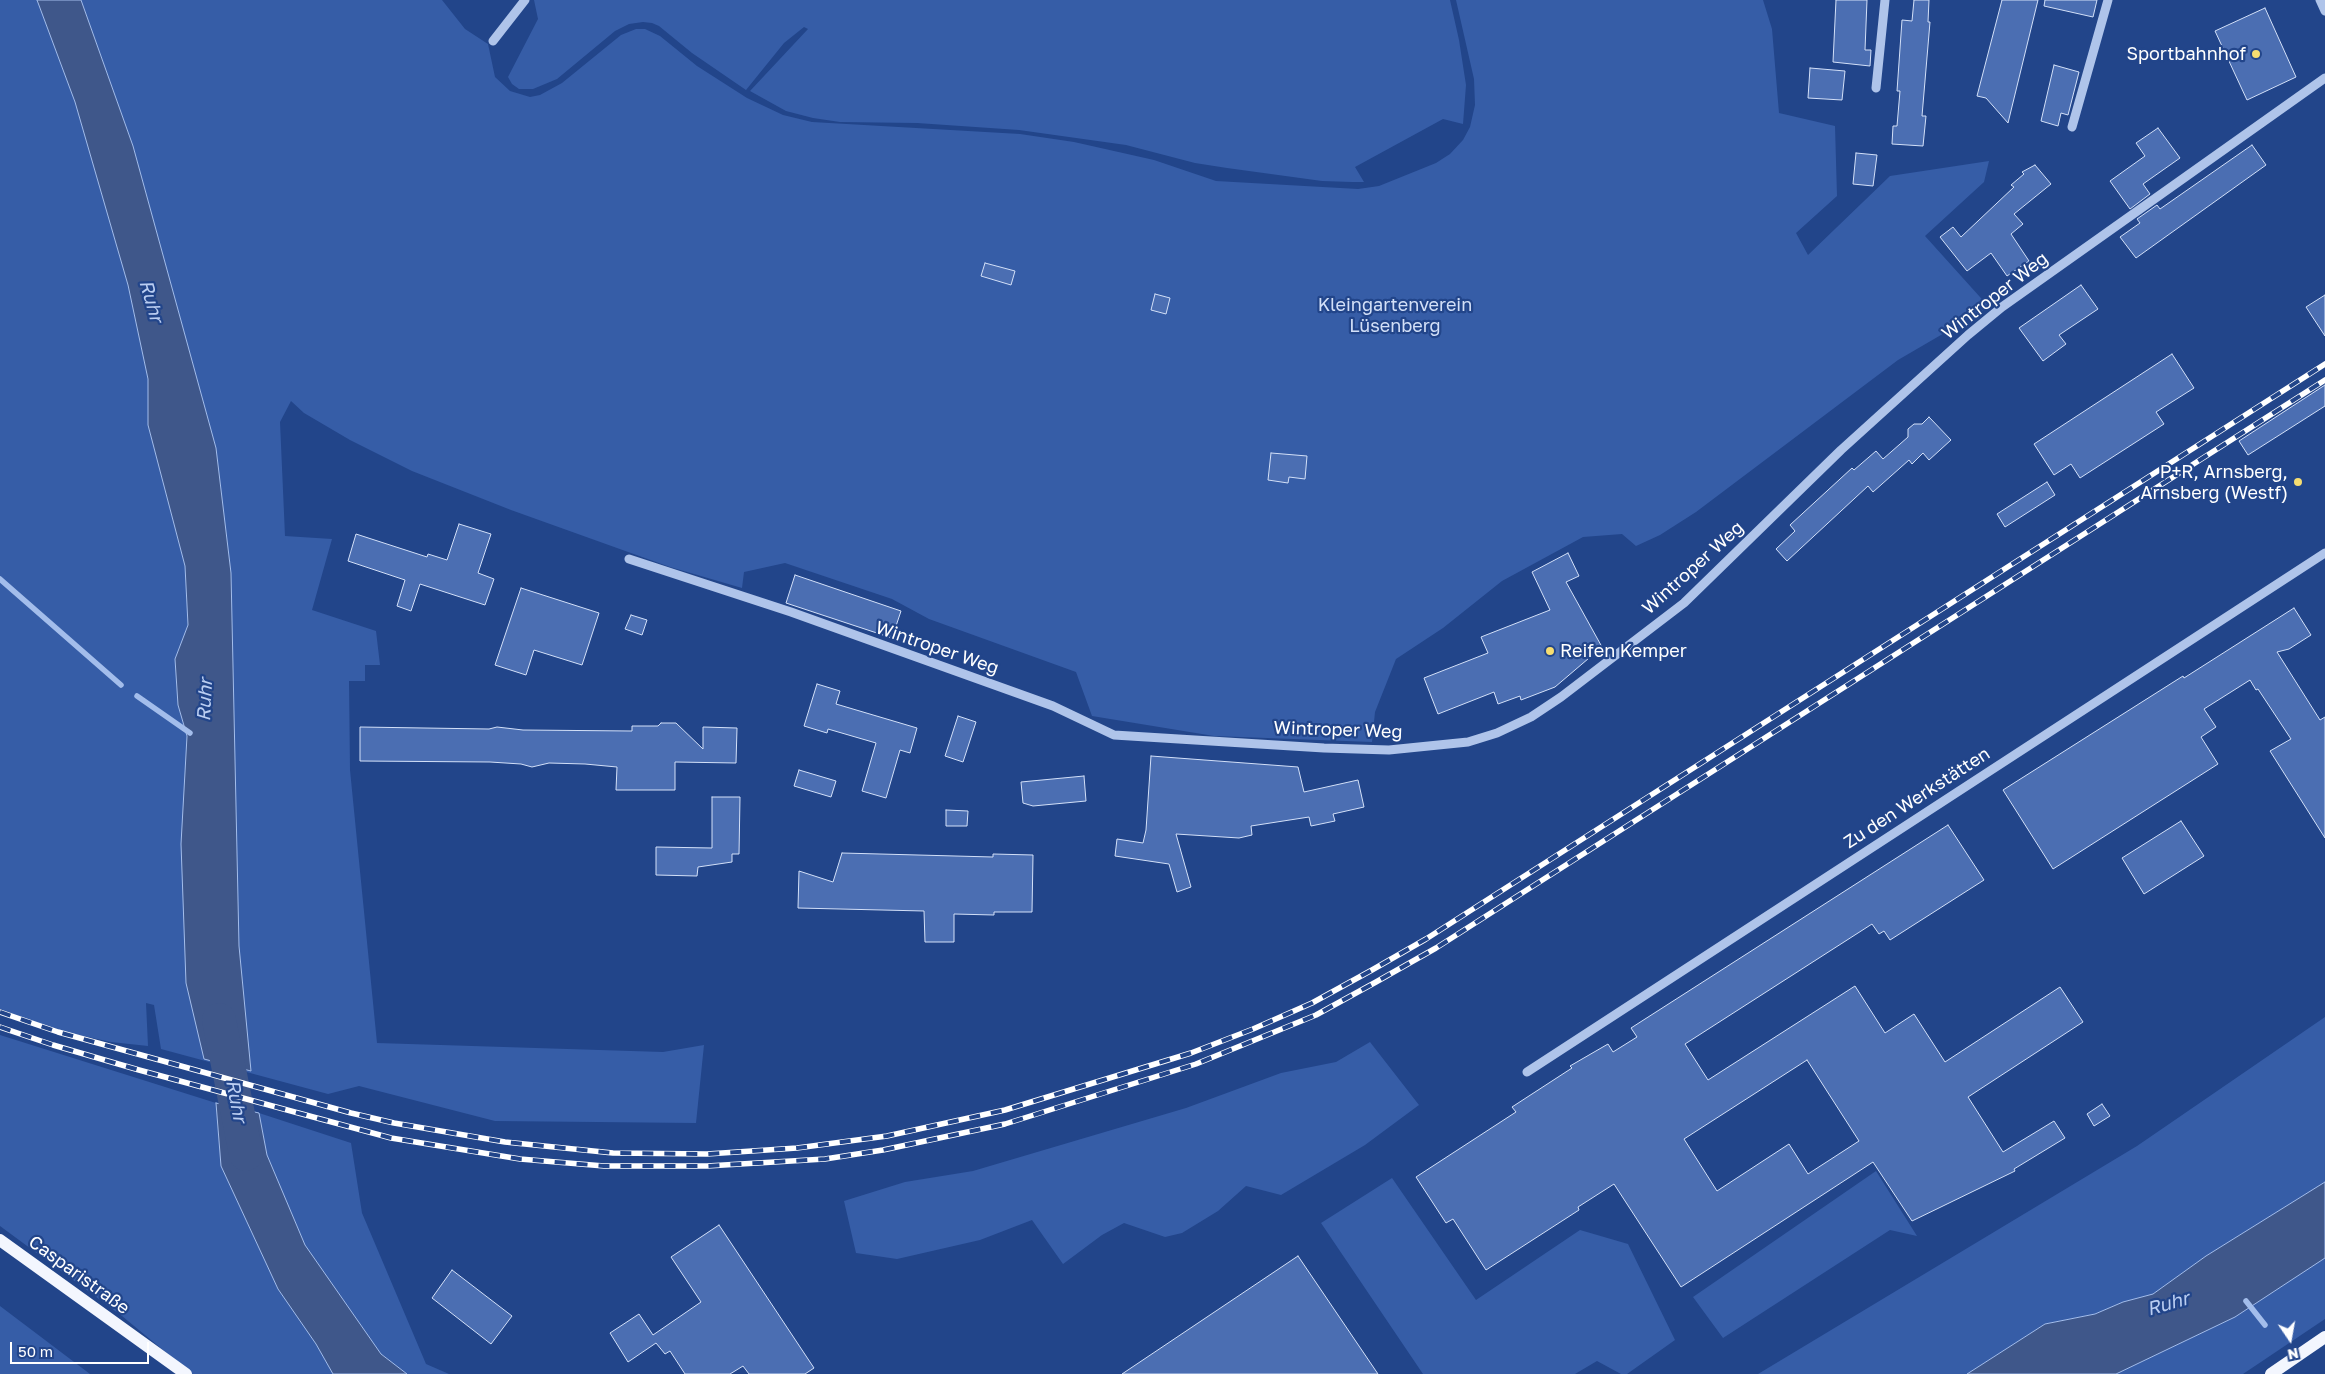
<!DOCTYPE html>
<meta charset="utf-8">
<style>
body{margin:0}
#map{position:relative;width:2325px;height:1374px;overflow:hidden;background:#22458a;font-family:"Golos Text",sans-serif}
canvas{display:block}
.north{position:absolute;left:2265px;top:1314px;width:50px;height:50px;-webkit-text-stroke:4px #22458a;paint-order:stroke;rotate:168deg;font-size:14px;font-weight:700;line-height:20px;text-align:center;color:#fff}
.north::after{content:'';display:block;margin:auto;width:18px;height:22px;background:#fff;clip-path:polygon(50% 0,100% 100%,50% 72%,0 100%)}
.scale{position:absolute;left:10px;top:1342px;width:139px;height:22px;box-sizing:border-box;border:2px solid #fff;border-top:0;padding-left:6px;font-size:15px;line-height:18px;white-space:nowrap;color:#fff;-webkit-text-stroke:4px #22458a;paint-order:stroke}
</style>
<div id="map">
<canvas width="2325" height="1374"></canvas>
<div class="north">N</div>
<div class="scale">50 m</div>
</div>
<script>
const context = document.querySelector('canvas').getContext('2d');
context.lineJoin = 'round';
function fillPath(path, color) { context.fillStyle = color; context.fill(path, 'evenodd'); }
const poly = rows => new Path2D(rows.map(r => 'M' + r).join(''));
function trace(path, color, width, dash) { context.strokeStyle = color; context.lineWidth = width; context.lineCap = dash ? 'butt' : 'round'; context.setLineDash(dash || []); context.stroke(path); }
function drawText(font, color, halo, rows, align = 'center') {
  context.font = font + ' "Golos Text",sans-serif'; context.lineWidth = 4.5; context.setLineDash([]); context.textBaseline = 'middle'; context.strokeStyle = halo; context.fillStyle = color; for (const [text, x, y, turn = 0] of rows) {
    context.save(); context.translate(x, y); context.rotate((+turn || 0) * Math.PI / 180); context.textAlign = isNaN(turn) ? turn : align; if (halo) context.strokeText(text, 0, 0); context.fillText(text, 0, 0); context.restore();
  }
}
fillPath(poly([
 [0,0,37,0,75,102,128,285,148,379,148,425,185,566,188,625,175,660,178,705,187,736,184,786,250,1071,239,946,231,573,216,448,133,146,81,0,442,0,465,29,488,44,495,77,510,91,530,97,540,95,562,83,621,35,636,29,645,29,660,36,697,66,747,98,783,115,812,122,1020,134,1074,142,1154,160,1216,181,1358,189,1379,186,1436,163,1450,154,1463,140,1470,127,1475,105,1474,79,1456,0,1763,0,1772,29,1779,113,1835,126,1837,196,1796,233,1808,255,1890,176,1989,161,1984,182,1925,236,1989,307,1898,360,1696,512,1660,535,1636,546,1622,534,1583,537,1502,581,1443,628,1396,659,1375,712,1372,742,1214,736,1092,716,1076,672,929,619,892,599,785,563,744,572,742,588,670,567,511,510,412,471,350,440,304,413,291,401,280,422,285,536,332,539,312,610,376,631,380,665,365,665,365,681,349,681,350,770,377,1043,663,1052,704,1045,696,1123,495,1121,359,1086,328,1094,161,1049,154,1005,146,1003,148,1046,111,1042,60,1031,0,1009],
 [534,0,1450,0,1459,40,1466,85,1463,124,1443,119,1355,167,1364,182,1352,182,1322,181,1227,168,1195,163,1126,145,1019,130,917,123,840,122,813,118,786,111,750,91,808,29,804,27,784,43,746,90,692,53,659,26,652,23,643,22,629,24,615,31,557,79,533,89,519,89,512,84,508,77,538,19],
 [2325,1017,2325,1182,2206,1256,2153,1294,2123,1302,2095,1314,2045,1324,1967,1374,1758,1374,2137,1146],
 [0,1035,216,1103,221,1166,278,1289,316,1344,333,1374,192,1374,122,1316,0,1226],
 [1370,1042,1419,1105,1365,1145,1281,1195,1246,1186,1218,1211,1182,1233,1165,1237,1124,1223,1102,1235,1063,1264,1032,1220,980,1240,897,1259,856,1253,844,1201,905,1182,973,1171,1186,1108,1281,1073,1336,1062],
 [259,1113,351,1143,362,1213,426,1364,449,1374,407,1374,381,1354,305,1245,267,1155],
 [1876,1171,1917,1236,1890,1230,1723,1338,1693,1297],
 [1392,1178,1476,1300,1580,1230,1628,1244,1675,1340,1627,1374,1621,1374,1597,1361,1575,1374,1423,1374,1321,1223],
 [2325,1258,2325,1319,2243,1374,2116,1374,2235,1317],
 [0,1306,90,1374,0,1374]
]), '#365da7');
const water = poly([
 [37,0,81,0,133,146,216,448,231,573,239,946,251,1071,204,1059,186,983,181,844,187,736,178,705,175,659,188,625,185,566,148,425,148,379,128,285,75,102,37,0],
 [216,1103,259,1113,267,1155,305,1245,381,1354,407,1374,333,1374,316,1344,278,1289,221,1166,216,1103],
 [2325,1182,2325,1258,2235,1317,2116,1374,1967,1374,2045,1324,2095,1314,2123,1302,2153,1294,2206,1256,2325,1182]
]);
fillPath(water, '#3f578a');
trace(water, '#a3bdeb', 1);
trace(poly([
 [0,579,121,685],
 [137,696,190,733],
 [2246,1301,2265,1325]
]), '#a3bdeb', 5.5);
trace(poly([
 [219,1020,246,1154]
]), '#3f578a', 34);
const building = poly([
 [1836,0,1867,0,1865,50,1871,50,1870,66,1833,62,1836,0],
 [1914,0,1929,0,1928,22,1930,22,1922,116,1926,116,1923,146,1892,144,1893,126,1897,126,1900,91,1897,91,1902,20,1912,21,1914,0],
 [2002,0,2038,0,2008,123,1986,98,1977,96,2002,0],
 [2045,0,2097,0,2093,17,2044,6,2045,0],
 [2265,8,2296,77,2247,100,2215,31,2265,8],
 [2054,65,2079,72,2068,115,2061,113,2058,126,2041,121,2054,65],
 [1810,68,1845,71,1842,100,1808,98,1810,68],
 [2158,128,2180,158,2143,184,2150,194,2130,209,2110,181,2145,156,2136,143,2158,128],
 [2252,145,2266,165,2136,258,2120,237,2140,223,2137,219,2157,205,2160,209,2252,145],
 [1856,153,1877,155,1873,186,1853,184,1856,153],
 [2035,165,2051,184,2014,214,2023,224,2011,234,2029,261,2007,276,1991,253,1967,271,1940,237,1953,227,1961,237,2014,187,2011,185,2024,174,2022,172,2035,165],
 [985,263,1015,271,1011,285,981,276,985,263],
 [2081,285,2098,309,2059,335,2066,344,2043,361,2019,328,2081,285],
 [1155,294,1170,298,1166,314,1151,310,1155,294],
 [2325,295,2325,336,2306,307,2325,295],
 [2172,354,2194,388,2156,412,2164,424,2080,478,2071,464,2054,475,2034,444,2172,354],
 [2325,385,2325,406,2248,455,2239,441,2325,385],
 [1929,417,1951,440,1929,460,1923,453,1912,464,1909,460,1873,492,1868,486,1787,561,1776,549,1795,531,1790,525,1852,468,1854,470,1876,451,1883,459,1908,437,1908,429,1914,424,1922,424,1929,417],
 [1271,453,1307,456,1305,479,1289,477,1288,483,1268,480,1271,453],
 [2047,482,2055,495,2005,527,1997,514,2047,482],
 [459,524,491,534,478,573,494,579,485,605,420,584,411,611,397,606,405,580,348,561,356,534,427,557,428,554,447,560,459,524],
 [1568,553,1579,576,1566,582,1602,647,1555,687,1521,700,1520,696,1498,704,1494,692,1438,714,1424,678,1488,653,1481,637,1550,610,1532,572,1568,553],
 [795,575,901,611,892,638,786,603,795,575],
 [521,588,599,613,582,665,534,650,526,675,495,665,521,588],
 [2294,608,2311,635,2289,649,2277,652,2320,720,2325,717,2325,838,2270,751,2291,739,2258,689,2256,690,2250,680,2204,709,2216,727,2201,737,2218,764,2053,869,2003,790,2183,676,2184,678,2294,608],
 [631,615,647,620,642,635,625,629,631,615],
 [817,684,840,691,836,704,917,728,910,753,900,750,886,798,862,791,876,743,828,729,827,733,804,726,817,684],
 [958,716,976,722,963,762,945,756,958,716],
 [661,723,676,723,703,749,703,727,737,728,736,763,675,762,675,790,616,790,617,767,585,764,549,763,532,767,521,764,490,762,360,761,360,727,489,729,497,727,523,730,632,731,632,726,658,726,661,723],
 [1151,756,1298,767,1304,792,1358,780,1364,807,1333,814,1335,821,1311,826,1309,817,1251,826,1252,835,1239,838,1176,834,1191,887,1177,892,1169,864,1115,856,1117,839,1143,843,1146,830,1151,756],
 [799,770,836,781,831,797,794,786,799,770],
 [1084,776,1086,801,1033,806,1023,803,1021,782,1084,776],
 [712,797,740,797,739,854,732,854,732,862,698,867,697,876,656,875,656,847,712,848,712,797],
 [946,810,968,811,967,826,946,826,946,810],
 [2181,821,2204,856,2144,894,2122,858,2181,821],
 [1948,825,1984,880,1890,940,1884,931,1879,934,1872,924,1685,1044,1708,1080,1855,986,1885,1033,1914,1014,1945,1062,2060,987,2083,1022,1968,1097,2003,1152,2054,1121,2065,1138,2014,1169,2015,1171,1912,1221,1873,1162,1681,1287,1614,1184,1578,1207,1579,1210,1486,1270,1453,1219,1446,1223,1416,1177,1516,1112,1512,1107,1572,1068,1570,1066,1608,1044,1613,1052,1637,1037,1631,1028,1948,825],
 [1807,1060,1859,1141,1808,1174,1789,1144,1717,1191,1684,1139,1807,1060],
 [842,853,993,857,993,854,1033,855,1032,912,994,912,994,915,954,914,954,942,925,942,924,911,798,908,799,871,833,882,842,853],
 [2102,1104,2110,1116,2094,1126,2087,1114,2102,1104],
 [719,1225,814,1368,805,1374,749,1374,743,1366,730,1374,685,1374,670,1351,665,1354,656,1343,628,1362,610,1333,639,1314,653,1335,701,1302,671,1257,719,1225],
 [1298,1256,1378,1374,1122,1374,1298,1256],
 [452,1270,512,1316,491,1344,432,1298,452,1270]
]);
fillPath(building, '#4b6eb2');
trace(building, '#d3e0f8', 1);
trace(poly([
 [2320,0,2325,11],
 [493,41,525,0],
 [1876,88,1885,0],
 [2072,127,2108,0],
 [629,559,791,612,1053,706,1114,735,1324,748,1389,750,1468,742,1497,733,1531,717,1561,697,1684,603,1841,450,1968,335,2002,307,2325,78],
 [1527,1072,2325,553]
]), '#afc4ea', 9);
trace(poly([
 [0,1240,186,1374],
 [2271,1374,2325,1337]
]), '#f3f6fe', 12);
const rail = poly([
 [0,1012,58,1032,351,1113,394,1123,505,1142,613,1153,707,1154,797,1148,887,1136,1005,1110,1191,1053,1253,1029,1312,1003,1372,970,1426,939,2325,364],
 [0,1027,53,1045,139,1070,391,1138,520,1159,604,1166,707,1166,825,1159,883,1150,1005,1124,1196,1064,1316,1015,1376,982,1436,948,2325,380]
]);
trace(rail, '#fff', 5.5);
trace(rail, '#22458a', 4, [11]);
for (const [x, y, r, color] of [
 [2256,54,5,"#f6dd71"],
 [2298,482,5,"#f6dd71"],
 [1550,651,5,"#f6dd71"]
]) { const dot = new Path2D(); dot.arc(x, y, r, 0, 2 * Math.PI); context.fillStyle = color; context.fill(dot); trace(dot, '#22458a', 2); }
drawText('18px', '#fff', '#22458a', [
 ["Sportbahnhof",2246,54],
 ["P+R, Arnsberg,",2288,472],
 ["Arnsberg (Westf)",2288,493],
 ["Reifen Kemper",1560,651,"left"]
], 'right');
drawText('18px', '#fff', '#22458a', [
 ["Wintroper Weg",1995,296,-38],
 ["Wintroper Weg",1693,568,-42],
 ["Wintroper Weg",937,648,19],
 ["Wintroper Weg",1338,730,2],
 ["Zu den Werkstätten",1917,798,-33],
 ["Casparistraße",79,1275,36]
]);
drawText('18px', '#d3e0f8', '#22458a', [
 ["Kleingartenverein",1395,305],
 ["Lüsenberg",1395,326]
]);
drawText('italic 19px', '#bbcef2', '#22458a', [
 ["Ruhr",151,301,74],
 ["Ruhr",205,700,-87],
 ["Ruhr",236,1101,79],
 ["Ruhr",2168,1304,-16]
]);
</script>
